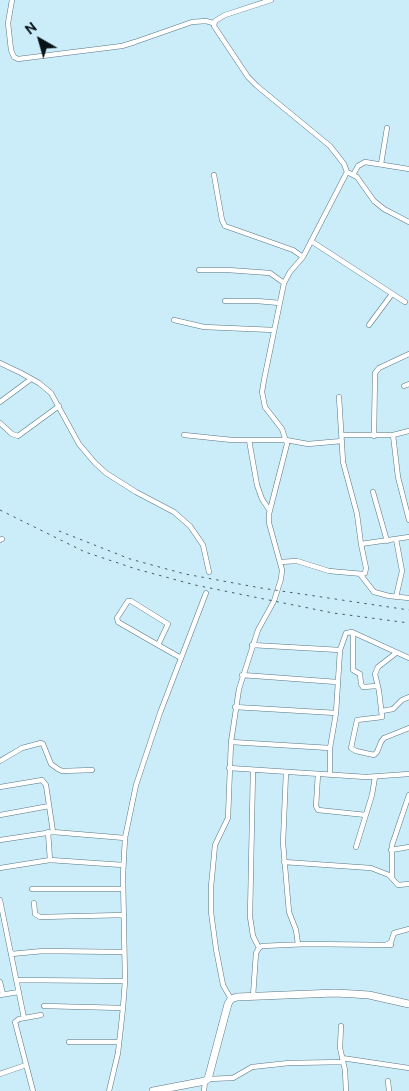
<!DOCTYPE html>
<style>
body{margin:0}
#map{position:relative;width:409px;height:1091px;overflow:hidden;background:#cbecf9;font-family:Ubuntu,sans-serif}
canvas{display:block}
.north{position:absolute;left:15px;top:15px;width:50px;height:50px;-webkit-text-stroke:4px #cbecf9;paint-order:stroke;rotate:322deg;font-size:14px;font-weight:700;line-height:20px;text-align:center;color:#071317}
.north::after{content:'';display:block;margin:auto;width:18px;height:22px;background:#071317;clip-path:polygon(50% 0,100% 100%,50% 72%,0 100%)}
</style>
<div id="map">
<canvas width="409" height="1091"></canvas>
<div class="north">N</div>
</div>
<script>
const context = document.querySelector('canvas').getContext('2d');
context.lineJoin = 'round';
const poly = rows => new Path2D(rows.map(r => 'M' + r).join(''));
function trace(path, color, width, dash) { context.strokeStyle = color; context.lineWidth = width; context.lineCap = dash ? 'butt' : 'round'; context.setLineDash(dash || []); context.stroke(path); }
const minor = poly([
 [12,0,8,23,11,50,14,57,18,59,122,46,135,42,192,22,206,21,213,23],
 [381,164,387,128],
 [347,172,357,177,374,201,384,209,409,222],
 [214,175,222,220,225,226,293,250,303,257],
 [353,175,358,166,365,162,409,169],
 [311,241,405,302],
 [199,270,228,270,270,273,284,283],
 [225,301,257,301,280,303],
 [174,320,204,327,274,330],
 [369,325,392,294],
 [0,363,21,373,39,383,51,393,79,444,95,463,106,473,136,492,174,512,190,526,203,545,209,572],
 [404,386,409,384],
 [339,397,343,462,357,514,361,544],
 [0,402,31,379],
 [0,423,12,434,18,436,59,406],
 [184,435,232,440,286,440,308,444,342,441],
 [342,435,393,435,409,431],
 [393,435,398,477,409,520],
 [374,436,375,373,379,368,409,354],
 [249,440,257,485,262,499,270,511],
 [373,492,387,541],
 [396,539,402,571,396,597],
 [0,540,2,539],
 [280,562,297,561,329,571,363,574,365,573,366,568,361,544,409,537],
 [360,574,374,592,389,596,409,598],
 [353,633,353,670,360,674,361,684,363,687,377,686],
 [158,645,168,624,131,601,128,601,117,618,118,622,158,645,181,658],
 [252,645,340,650],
 [396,653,378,667,375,674,379,691,382,717,357,720,351,748,356,751,374,755,377,752,381,742,384,738,409,728],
 [242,675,337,682],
 [235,707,336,713],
 [382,711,393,709,402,700,409,697],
 [231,742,330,748],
 [0,761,22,748,41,743,43,744,51,764,58,769,62,771,92,770],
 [229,768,366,777,409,774],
 [253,770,250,917,253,936,259,948],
 [286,772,283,843,289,912,296,930,298,944],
 [318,774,316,806,318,810,366,815],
 [330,775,330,748,336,713,340,650,346,633,352,632,409,658],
 [0,787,42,780,46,785,53,832],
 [0,815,49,806],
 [48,832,50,860],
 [0,840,53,832,125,838],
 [356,847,372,795,375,777],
 [391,850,409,847],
 [284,862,371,868,389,875,398,885,409,884],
 [0,868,50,860,123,865],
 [392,877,392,845,409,795],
 [32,889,123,889],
 [0,900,24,1018],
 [34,903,35,914,40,917,124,915],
 [386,945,391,942,394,933,409,929],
 [11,954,43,951,124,952],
 [17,980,125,981],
 [0,982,3,994],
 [0,995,19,992],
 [253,996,256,953,259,948,262,946,307,944,391,945],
 [231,999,223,985,216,949,211,912,211,887,215,845,228,818,231,742,239,689,258,630,274,601,281,579,282,570,269,523,269,514,287,444,282,429,265,407,262,392,264,380,284,283,290,272,303,257,347,172,344,164,330,146,257,86,248,77,214,26,215,21,225,15,271,0],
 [44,1006,123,1008],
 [341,1026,340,1048,345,1070,346,1091],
 [69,1042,119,1042],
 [342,1058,409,1068],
 [0,1074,26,1065],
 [208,1079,233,1078,252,1067,289,1063,343,1062],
 [388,1081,389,1091],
 [33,1091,15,1022,19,1019,41,1015],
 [109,1091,118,1053,123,1008,125,981,123,875,125,838,136,785,160,713,206,593],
 [204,1091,205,1081]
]);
const primary = poly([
 [153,1091,205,1081,208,1079,228,1004,231,999,237,997,335,993,354,994,369,995,409,1004]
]);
trace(minor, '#587681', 5.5);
trace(primary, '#587681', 8);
trace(minor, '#fff', 4.5);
trace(primary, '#fff', 7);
trace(poly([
 [0,510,85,552,136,569,195,585,333,613,409,623],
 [59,531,130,559,185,574,261,588,409,610]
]), '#485b62', 1, [2.5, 5]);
</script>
